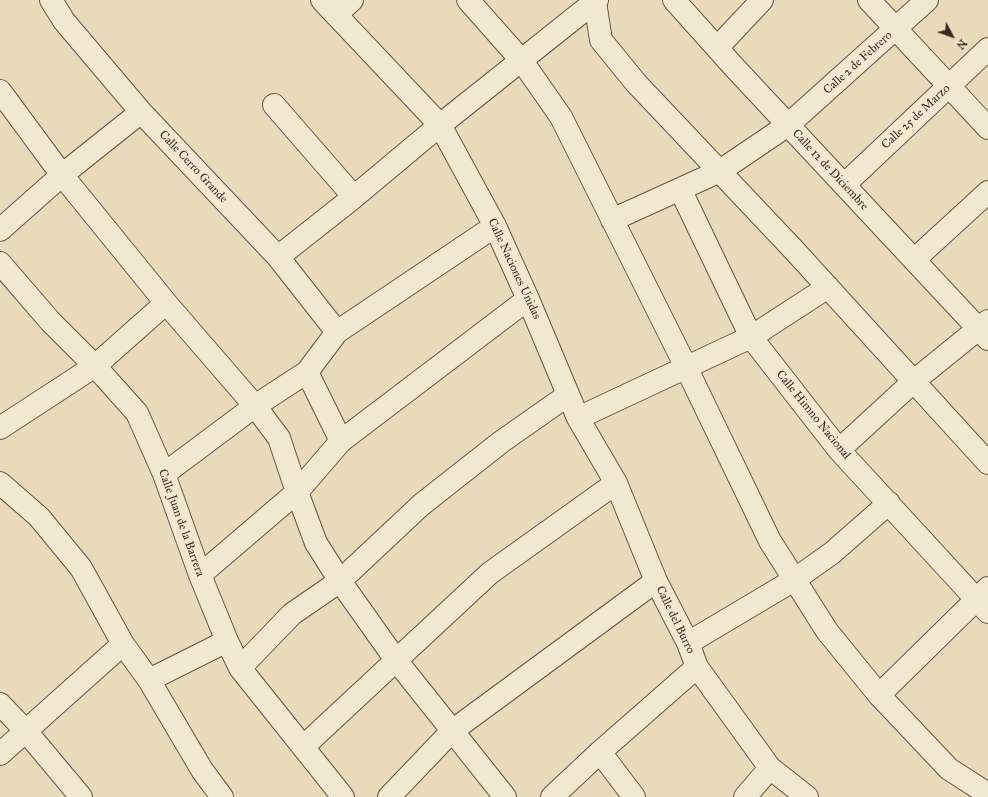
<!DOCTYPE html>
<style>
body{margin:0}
#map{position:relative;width:988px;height:797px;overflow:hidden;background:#e9dbba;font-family:"IM FELL Great Primer",serif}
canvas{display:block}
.north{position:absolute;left:932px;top:16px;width:40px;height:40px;-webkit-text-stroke:3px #f1e8d2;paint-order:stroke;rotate:131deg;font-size:11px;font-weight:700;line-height:16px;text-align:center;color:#3a271d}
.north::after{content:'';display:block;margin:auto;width:14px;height:18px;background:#3a271d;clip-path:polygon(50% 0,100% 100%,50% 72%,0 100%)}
</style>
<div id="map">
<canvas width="988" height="797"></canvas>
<div class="north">N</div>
</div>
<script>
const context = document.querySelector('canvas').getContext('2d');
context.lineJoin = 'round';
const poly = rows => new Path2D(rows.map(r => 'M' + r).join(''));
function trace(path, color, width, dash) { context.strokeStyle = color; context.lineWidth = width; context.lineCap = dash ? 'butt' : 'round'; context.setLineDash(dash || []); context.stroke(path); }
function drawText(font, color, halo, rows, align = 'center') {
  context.font = font + ' "IM FELL Great Primer",serif'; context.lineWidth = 4; context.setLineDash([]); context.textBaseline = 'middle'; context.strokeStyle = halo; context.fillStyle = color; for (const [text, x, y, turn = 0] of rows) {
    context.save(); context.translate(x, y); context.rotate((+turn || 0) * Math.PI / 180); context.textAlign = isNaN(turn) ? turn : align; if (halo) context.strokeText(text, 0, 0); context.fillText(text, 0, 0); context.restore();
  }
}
const minor = poly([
 [51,0,64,21,141,112,278,257,337,332],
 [322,0,440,125,495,226,528,299,578,418,616,483,656,581,688,643,697,667,770,768,807,797],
 [468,0,522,61,561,117,686,367,770,541,827,631,879,695,949,769,988,794],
 [593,0,595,2,601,40,636,83,793,249,988,463],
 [674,0,734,67,988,339],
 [869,0,988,128],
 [336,15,352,0],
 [717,48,762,0],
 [0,91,62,175,166,303,255,406,279,438,297,492,316,543,340,581,396,660,505,797],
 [274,105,354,197],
 [844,185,988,49],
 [680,189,751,337,839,450,988,612],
 [612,220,720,171,788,125,927,0],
 [0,230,62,175,141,112],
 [278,257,354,197,440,125,597,0],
 [915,259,988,192],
 [0,263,50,321,95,366,137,413,164,474,200,575,227,641,240,668,343,797],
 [307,372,341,441],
 [578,418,751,337,828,287],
 [0,428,95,366,166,303],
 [839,450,914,381,988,321],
 [164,474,255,406,307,372,337,332,495,226],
 [0,483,39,517,81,568,123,644,149,680,202,770,222,797],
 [200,575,297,492,341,441,528,299],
 [688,643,794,580,832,553,889,503],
 [240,668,292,614,340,581,421,505,501,442,568,395],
 [149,680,227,641],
 [879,695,988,588],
 [0,704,25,730,81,797],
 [303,747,490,573,616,483],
 [600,752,634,797],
 [0,754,123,644],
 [389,797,452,731,656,581],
 [552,797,600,752,697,667],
 [745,797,770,768]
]);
trace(minor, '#665444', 24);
trace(minor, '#f1e8d2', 22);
drawText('12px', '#3a271d', '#f1e8d2', [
 ["Calle 2 de Febrero",858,63,-42],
 ["Calle 25 de Marzo",916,117,-43],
 ["Calle Cerro Grande",193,167,47],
 ["Calle 12 de Diciembre",830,170,47],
 ["Calle Naciones Unidas",514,269,65],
 ["Calle Himno Nacional",813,415,51],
 ["Calle Juan de la Barrera",181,523,70],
 ["Calle del Burro",675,620,64]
]);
</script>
